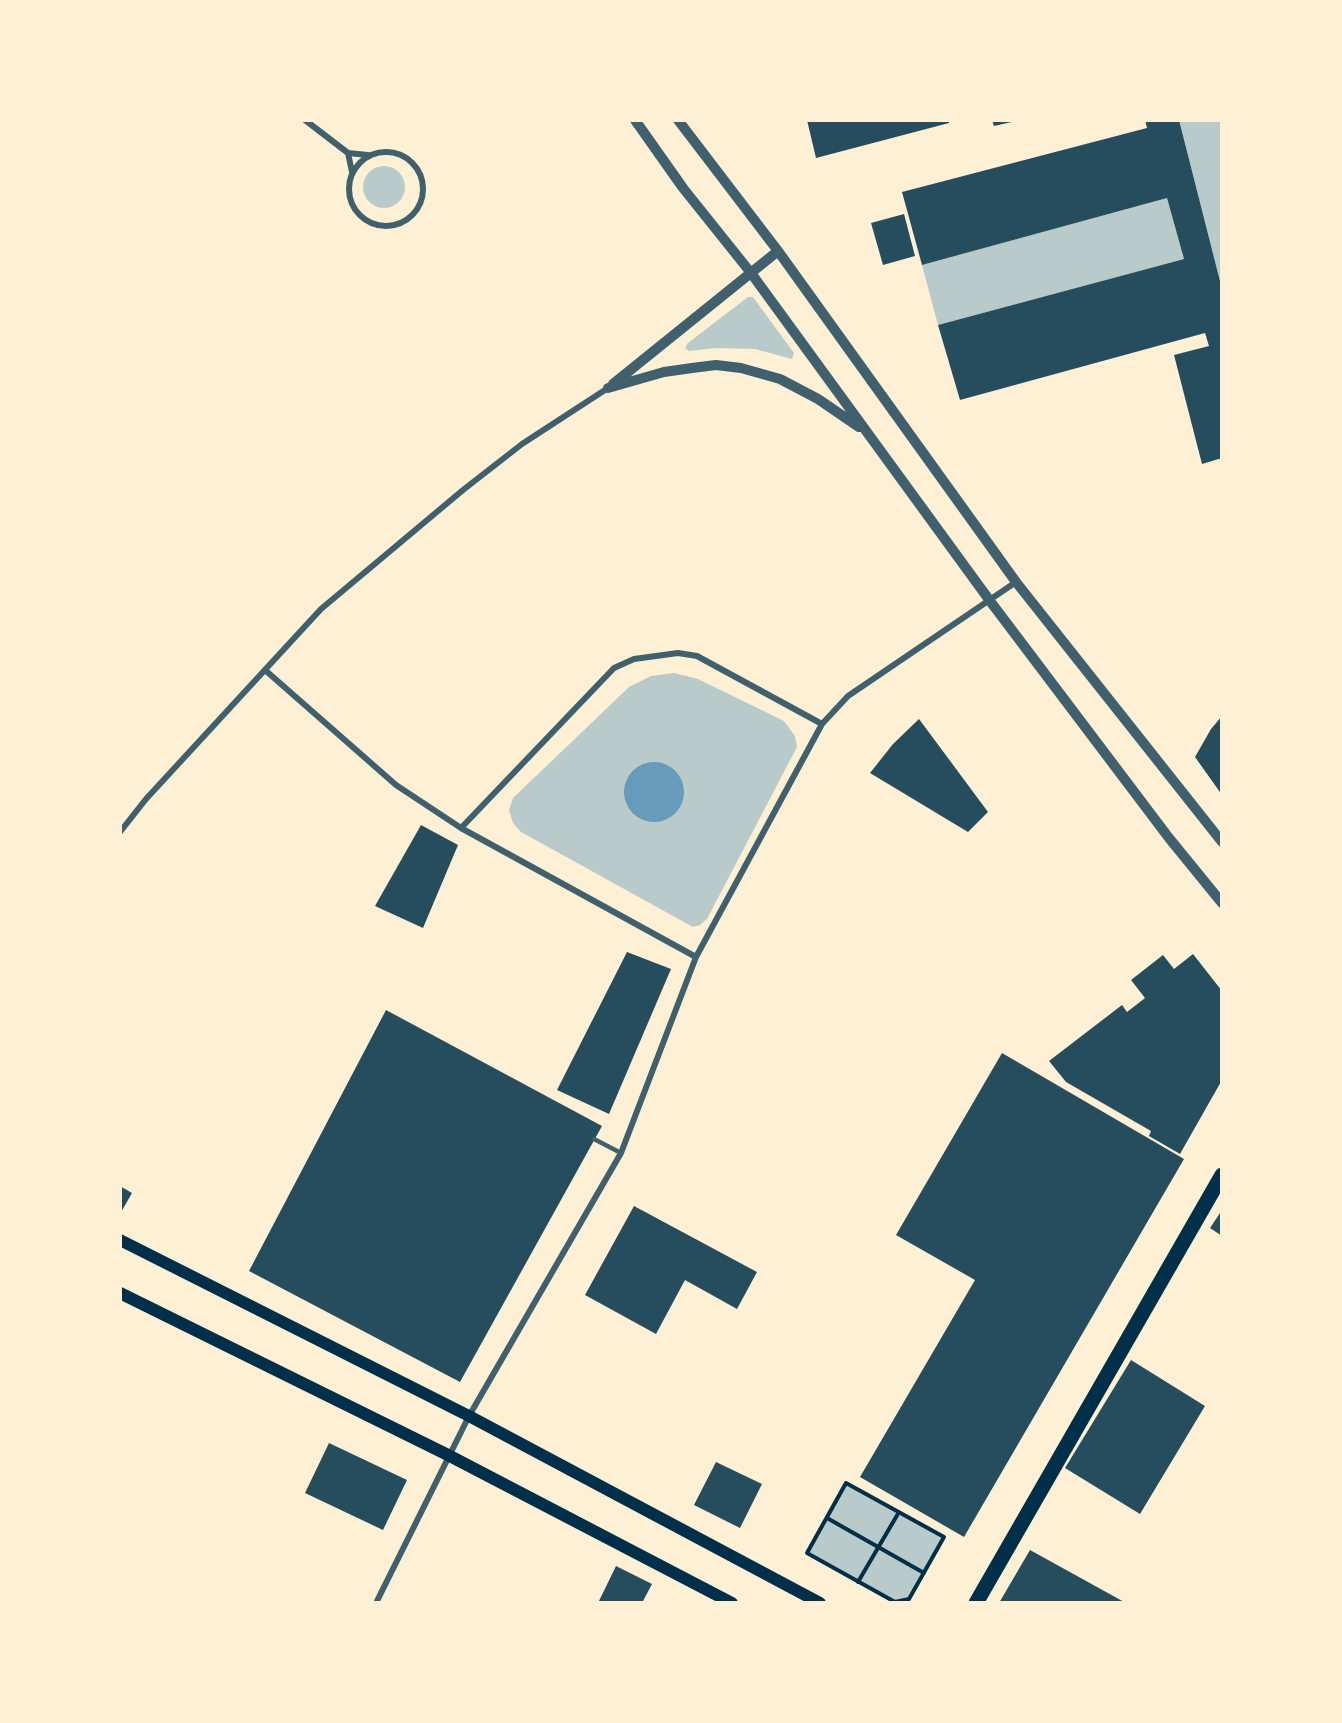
<!DOCTYPE html>
<style>
body{margin:0}
#map{position:relative;width:1342px;height:1723px;overflow:hidden;background:#fdf0d5;font-family:Roboto,sans-serif}
canvas{display:block}
.frame{position:absolute;inset:0;border:122px solid #fdf0d5;pointer-events:none}
</style>
<div id="map">
<canvas width="1342" height="1723"></canvas>
<div class="frame"></div>
</div>
<script>
const context = document.querySelector('canvas').getContext('2d');
context.lineJoin = 'round';
function fillPath(path, color) { context.fillStyle = color; context.fill(path, 'evenodd'); }
const poly = rows => new Path2D(rows.map(r => 'M' + r).join(''));
function trace(path, color, width, dash) { context.strokeStyle = color; context.lineWidth = width; context.lineCap = dash ? 'butt' : 'round'; context.setLineDash(dash || []); context.stroke(path); }
fillPath(poly([
 [1179,120,1222,120,1222,289],
 '363 187a21 21 0 1 1 42 0a21 21 0 1 1-42 0Z',
 [1167,198,1184,259,938,325,922,265],
 [748,297,753,297,794,353,792,359,755,349,716,348,689,351,685,348,688,343],
 [674,673,698,679,784,721,795,736,797,747,707,919,700,925,693,927,521,832,513,823,509,810,513,798,629,687,651,676],
 [846,1483,944,1537,909,1599,895,1602,807,1553]
]), '#b9caca');
fillPath(poly([
 '624 792a30 30 0 1 1 60 0a30 30 0 1 1-60 0Z'
]), '#669bbc');
fillPath(poly([
 [807,120,949,120,949,123,816,158],
 [992,120,1015,120,1016,121,994,126],
 [1145,120,1179,120,1222,289,1222,458,1202,464,1174,355,1209,346,1205,333,960,400,938,325,1184,259,1167,198,922,265,902,192,1147,128],
 [904,214,915,256,883,265,871,223],
 [1222,716,1222,795,1195,757,1211,729],
 [919,719,988,812,968,832,870,773,893,744],
 [421,825,458,845,423,928,375,906],
 [627,952,671,969,609,1114,557,1090],
 [1193,954,1222,991,1222,1080,1180,1154,1149,1136,1151,1131,1066,1082,1049,1061,1122,1005,1127,1012,1145,998,1131,980,1163,955,1174,969],
 [386,1010,602,1126,460,1382,249,1271],
 [1002,1053,1184,1159,964,1537,860,1477,975,1280,896,1235],
 [120,1186,132,1193,120,1214],
 [634,1206,757,1272,737,1309,685,1280,656,1334,585,1295],
 [1222,1210,1222,1236,1210,1228],
 [1131,1360,1205,1406,1140,1514,1065,1468],
 [329,1443,407,1480,383,1530,305,1493],
 [716,1462,762,1484,740,1528,694,1505],
 [1030,1550,1126,1603,999,1603],
 [616,1566,652,1584,642,1603,598,1603]
]), '#264d5e');
trace(poly([
 [846,1483,944,1537,909,1599,895,1602,807,1553,846,1483],
 [827,1518,924,1573],
 [858,1582,899,1512]
]), '#003049', 4);
trace(poly([
 [594,1139,621,1153]
]), '#3f606c', 4.5);
trace(poly([
 [305,120,348,153,368,155],
 '349 189a37 37 0 1 1 74 0a37 37 0 1 1-74 0Z',
 [348,153,352,172],
 [265,670,396,785,461,828,696,957],
 [461,828,614,668,634,659,678,653,697,656,822,724],
 [120,832,146,799,321,609,463,490,522,444,608,388],
 [376,1603,469,1416,621,1153,696,957,822,724,848,696,1016,582]
]), '#3f606c', 6);
trace(poly([
 [635,120,683,188,751,273,990,601,1169,838,1222,903],
 [678,120,778,251,1016,582,1222,842],
 [613,384,778,251],
 [608,388,664,372,692,368,716,365,741,368,780,379,818,399,859,427]
]), '#3f606c', 10);
trace(poly([
 [120,1240,469,1416,820,1603],
 [120,1293,448,1455,732,1603]
]), '#003049', 12);
trace(poly([
 [976,1603,1222,1175]
]), '#003049', 15);
</script>
